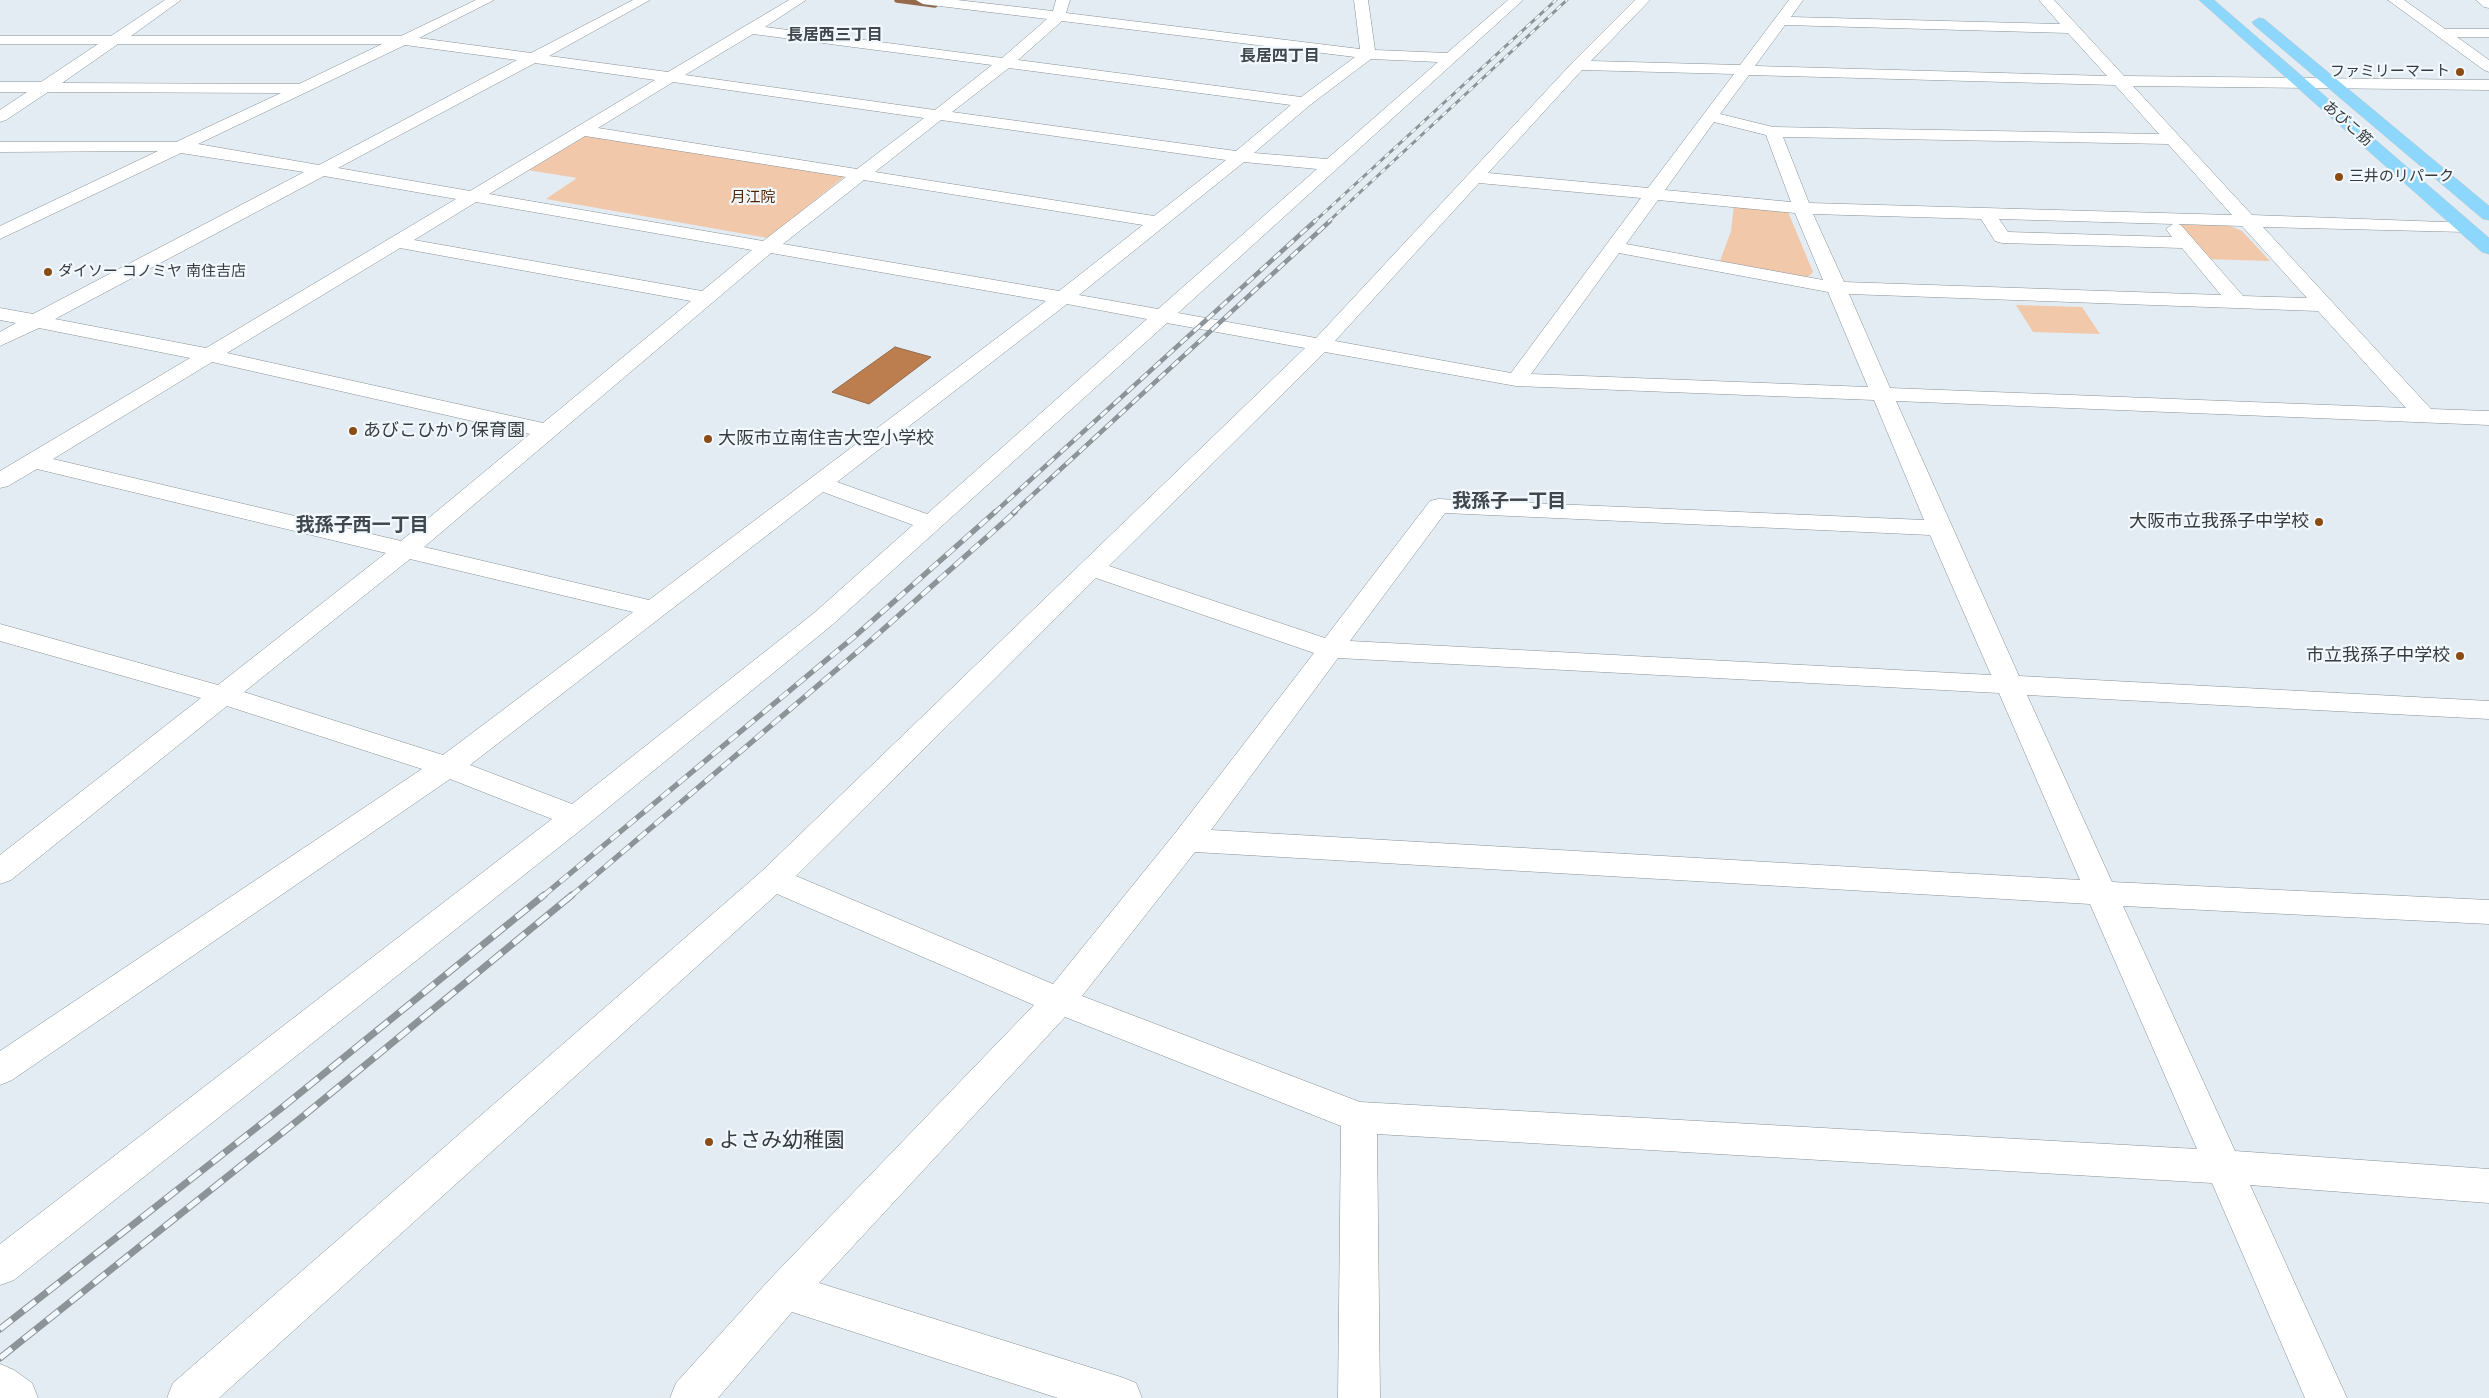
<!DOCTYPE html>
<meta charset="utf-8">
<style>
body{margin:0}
canvas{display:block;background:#e2ecf2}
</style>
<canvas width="2489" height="1398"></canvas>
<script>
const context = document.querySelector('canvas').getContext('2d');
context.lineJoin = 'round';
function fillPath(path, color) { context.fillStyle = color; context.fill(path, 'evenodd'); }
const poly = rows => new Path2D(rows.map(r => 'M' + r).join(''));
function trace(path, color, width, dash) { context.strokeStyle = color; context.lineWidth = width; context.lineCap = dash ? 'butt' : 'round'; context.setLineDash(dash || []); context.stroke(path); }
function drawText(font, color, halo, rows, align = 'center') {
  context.font = font + ' Poppins,"Noto Sans JP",sans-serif'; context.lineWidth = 4.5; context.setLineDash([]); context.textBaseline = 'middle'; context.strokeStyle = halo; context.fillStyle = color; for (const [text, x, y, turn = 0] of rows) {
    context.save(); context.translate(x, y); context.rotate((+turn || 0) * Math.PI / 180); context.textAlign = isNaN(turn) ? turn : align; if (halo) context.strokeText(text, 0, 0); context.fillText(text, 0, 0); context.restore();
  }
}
fillPath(poly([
 [585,136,845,176,768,238,546,199,577,178,528,170],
 [1734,205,1788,212,1813,272,1808,277,1720,261,1731,231],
 [2175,224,2230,226,2242,231,2270,261,2204,259],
 [2016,305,2082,307,2100,334,2033,332]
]), '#f2c8ab');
const water = poly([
 [895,347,931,357,869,404,832,392,895,347]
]);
fillPath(water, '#bd7e4f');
trace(water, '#956a4a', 1);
trace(poly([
 [897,0,935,5]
]), '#956a4a', 5.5);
const minor = poly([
 [165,0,181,0,131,36,401,36,476,0,494,0,419,38,531,53,633,0,650,0,549,56,668,72,789,0,806,0,765,27,1002,58,1047,19,923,4,916,0,957,0,1053,11,1056,0,1070,0,1066,13,1360,49,1354,0,1368,0,1375,50,1447,53,1508,0,1523,0,1178,313,1316,338,1573,62,1635,0,1650,0,1591,61,1740,65,1789,0,1803,0,1791,17,2060,24,2039,0,2054,0,2124,76,2489,80,2489,90,2133,86,2252,215,2471,223,2474,227,2471,231,2465,232,2263,227,2431,409,2489,411,2489,425,1896,401,2019,676,2489,701,2489,719,2027,695,2112,882,2489,900,2489,924,2123,906,2235,1151,2489,1169,2489,1203,2250,1185,2347,1398,2305,1398,2212,1183,1377,1134,1380,1398,1338,1398,1341,1126,1065,1017,819,1283,1121,1377,1136,1383,1142,1398,1058,1398,792,1312,718,1398,670,1398,676,1383,771,1278,1034,1005,777,894,219,1398,167,1398,173,1383,762,871,1305,348,1167,323,832,625,587,825,14,1280,0,1285,0,1244,552,819,450,779,12,1080,0,1085,0,1051,422,769,227,706,11,880,0,884,0,855,201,698,0,641,0,624,218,685,386,553,37,469,8,486,0,488,0,471,190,358,39,328,0,346,0,332,16,323,0,320,0,308,33,314,304,172,181,153,0,239,0,226,158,151,0,152,0,142,176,142,281,93,48,92,6,120,0,122,0,110,27,92,0,92,0,82,41,82,98,44,0,44,0,36,111,36,165,0],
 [1062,21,1355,57,1301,97,1018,60,1062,21],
 [1785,25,2068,33,2107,76,1755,66,1785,25],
 [753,34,992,65,935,110,685,75,753,34],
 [118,44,382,44,299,84,62,83,118,44],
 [405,45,517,60,319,165,198,144,405,45],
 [1371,59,1438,62,1327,159,1254,153,1310,105,1371,59],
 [535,63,655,80,470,191,338,168,535,63],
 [1009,68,1291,105,1236,151,952,112,1009,68],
 [1582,70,1734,74,1648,188,1488,173,1582,70],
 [1749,75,2115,85,2159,134,1773,127,1720,114,1749,75],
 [673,82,924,118,857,169,598,128,673,82],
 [941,120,1226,160,1154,216,875,172,941,120],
 [1714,122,1766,135,1791,202,1665,190,1714,122],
 [585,136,846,177,763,241,489,194,585,136],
 [1783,137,2168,144,2232,215,1809,203,1783,137],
 [1244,162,1317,169,1158,309,1079,295,1244,162],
 [324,176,456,199,206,348,55,319,324,176],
 [864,180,1143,225,1059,291,783,244,864,180],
 [1479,183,1641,198,1511,373,1335,341,1479,183],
 [1658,200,1795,213,1823,280,1626,244,1658,200],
 [476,202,752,250,702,291,414,240,476,202],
 [1813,214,1981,219,1995,241,2002,243,2182,248,2221,295,1844,282,1813,214],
 [1999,219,2173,224,2166,229,2172,237,2008,232,1999,219],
 [2178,224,2242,226,2307,298,2243,296,2181,225,2178,224],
 [400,248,691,301,543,423,227,353,400,248],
 [771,253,1046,301,649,600,424,547,771,253],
 [1619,253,1828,292,1868,387,1531,374,1619,253],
 [1849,294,2318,311,2406,408,1890,388,1849,294],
 [1067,304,1147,319,927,514,837,482,1067,304],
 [1325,352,1516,386,1874,400,1924,520,1438,499,1430,501,1325,638,1109,566,1325,352],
 [212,362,530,434,401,541,53,459,212,362],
 [823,492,913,525,814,613,572,804,470,765,823,492],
 [1445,513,1930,535,1991,675,1350,641,1445,513],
 [410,559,633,612,443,755,244,692,410,559],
 [1096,578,1314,653,1176,832,1053,984,796,876,1096,578],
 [1338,658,1999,693,2080,880,1211,830,1338,658],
 [1195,852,2090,904,2197,1149,1360,1102,1082,996,1195,852],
 [2388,0,2404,0,2445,29,2489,29,2489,37,2457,37,2489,60,2489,72,2484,70,2388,0],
 [2476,0,2489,0,2489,8,2484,7,2476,0],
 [0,1364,14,1370,32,1383,38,1398,0,1398,0,1364]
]);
const major = poly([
 [2199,0,2214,0,2489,238,2489,254,2482,252,2199,0],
 [2259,18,2264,19,2489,206,2489,220,2483,219,2254,25,2252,22,2259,18]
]);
trace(minor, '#879196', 1);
trace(major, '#c7c8c9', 1);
fillPath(minor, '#fff');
fillPath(major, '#8dd7fc');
const railFar3 = poly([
 [1314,222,1556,0],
 [1328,222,1567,0]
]);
const railFar2 = poly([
 [994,513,1315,221],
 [1013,513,1330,221]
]);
const railFar1 = poly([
 [543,896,854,637,995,512],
 [571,896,869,642,1015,512]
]);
const rail = poly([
 [0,1329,284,1106,544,895],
 [0,1358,302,1117,572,895]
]);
trace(railFar3, '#8d9498', 3);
trace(railFar2, '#8d9498', 4.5);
trace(railFar1, '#8d9498', 5.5);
trace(rail, '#8d9498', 7);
trace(railFar3, '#f1f9fe', 2, [6]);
trace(railFar2, '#f1f9fe', 3, [9]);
trace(railFar1, '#f1f9fe', 4, [11]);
trace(rail, '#f1f9fe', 5, [15]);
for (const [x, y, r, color] of [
 [2460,72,5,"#8b4c13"],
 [2339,177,5,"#8b4c13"],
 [48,272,5,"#8b4c13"],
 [353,431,5,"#8b4c13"],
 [708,439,5,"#8b4c13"],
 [2319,522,5,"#8b4c13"],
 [2460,656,5,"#8b4c13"],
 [709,1142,5,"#8b4c13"]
]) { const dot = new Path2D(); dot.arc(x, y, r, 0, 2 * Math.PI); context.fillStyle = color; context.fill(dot); trace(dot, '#f1f9fe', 2); }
drawText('15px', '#373b3d', '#f1f9fe', [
 ["ファミリーマート",2450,72,"right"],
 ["三井のリパーク",2349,177],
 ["ダイソー コノミヤ 南住吉店",58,272]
], 'left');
drawText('15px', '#373b3d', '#f1f9fe', [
 ["あびこ筋",2347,124,41]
]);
drawText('15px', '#502600', '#f1f9fe', [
 ["月江院",753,198]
]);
drawText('bold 16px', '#40484d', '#f1f9fe', [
 ["長居西三丁目",835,36],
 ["長居四丁目",1280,57]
]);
drawText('18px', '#373b3d', '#f1f9fe', [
 ["あびこひかり保育園",363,431],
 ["大阪市立南住吉大空小学校",718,439],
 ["大阪市立我孫子中学校",2309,522,"right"],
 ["市立我孫子中学校",2450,656,"right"]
], 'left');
drawText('bold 19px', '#40484d', '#f1f9fe', [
 ["我孫子一丁目",1509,502],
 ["我孫子西一丁目",362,526]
]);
drawText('21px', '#373b3d', '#f1f9fe', [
 ["よさみ幼稚園",719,1142]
], 'left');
</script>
